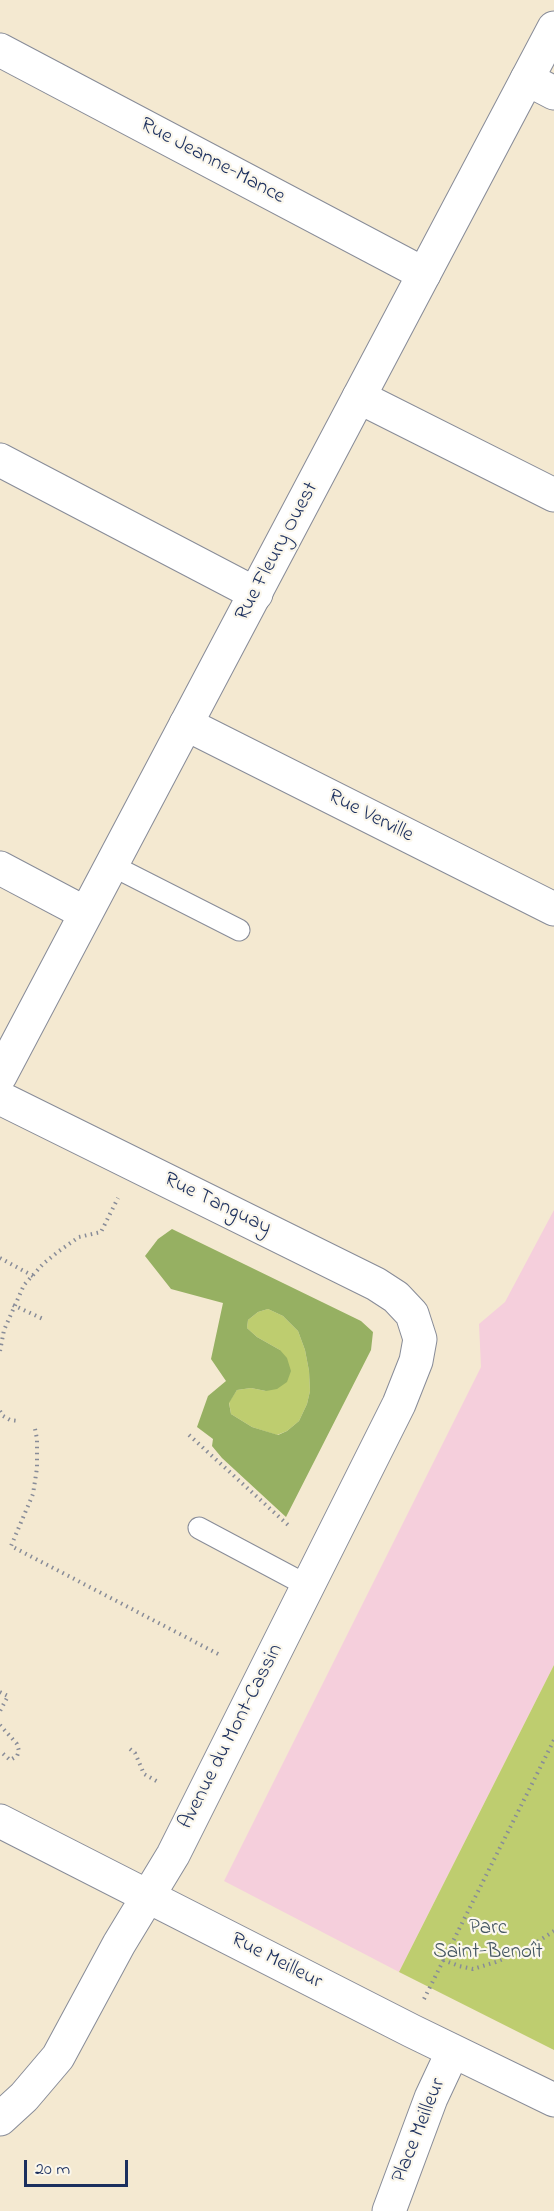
<!DOCTYPE html>
<meta charset="utf-8">
<style>
body{margin:0}
#map{position:relative;width:554px;height:2211px;overflow:hidden;background:#f4e9d1;font-family:"Indie Flower",sans-serif}
canvas{display:block}
.scale{position:absolute;left:24px;top:2160px;width:104px;height:27px;box-sizing:border-box;border:3px solid #1b2f5e;border-top:0;padding-left:8px;font-size:18px;line-height:21px;white-space:nowrap;color:#1b2f5e;-webkit-text-stroke:4px #fbf7ec;paint-order:stroke}
</style>
<div id="map">
<canvas width="554" height="2211"></canvas>
<div class="scale">20 m</div>
</div>
<script>
const context = document.querySelector('canvas').getContext('2d');
context.lineJoin = 'round';
function fillPath(path, color) { context.fillStyle = color; context.fill(path, 'evenodd'); }
const poly = rows => new Path2D(rows.map(r => 'M' + r).join(''));
function trace(path, color, width, dash) { context.strokeStyle = color; context.lineWidth = width; context.lineCap = dash ? 'butt' : 'round'; context.setLineDash(dash || []); context.stroke(path); }
function drawText(font, color, halo, rows, align = 'center') {
  context.font = font + ' "Indie Flower",sans-serif'; context.lineWidth = 4.5; context.setLineDash([]); context.textBaseline = 'middle'; context.strokeStyle = halo; context.fillStyle = color; for (const [text, x, y, turn = 0] of rows) {
    context.save(); context.translate(x, y); context.rotate((+turn || 0) * Math.PI / 180); context.textAlign = isNaN(turn) ? turn : align; if (halo) context.strokeText(text, 0, 0); context.fillText(text, 0, 0); context.restore();
  }
}
fillPath(poly([
 [554,1210,554,1665,399,1972,224,1881,481,1367,479,1324,505,1302]
]), '#f5cfdc');
fillPath(poly([
 [268,1309,283,1316,298,1331,305,1350,309,1371,310,1391,307,1404,299,1421,287,1431,277,1435,252,1427,231,1414,229,1402,237,1390,251,1388,266,1391,280,1350,257,1337,247,1328,248,1320,258,1312],
 [554,1665,554,2050,399,1972]
]), '#becd6f');
fillPath(poly([
 [172,1229,361,1321,373,1332,371,1350,286,1517,222,1458,212,1446,213,1439,197,1427,208,1396,226,1381,211,1359,223,1303,171,1289,145,1256,158,1239],
 [268,1309,283,1316,298,1331,305,1350,309,1371,310,1391,307,1404,299,1421,287,1431,278,1435,252,1427,231,1414,229,1403,237,1390,251,1388,266,1391,277,1389,287,1382,291,1371,287,1358,280,1350,257,1337,247,1328,248,1320,258,1312]
]), '#96b062');
const service = poly([
 [111,865,239,930],
 [199,1528,308,1586]
]);
const minor = poly([
 [0,50,424,274],
 [527,79,554,93],
 [359,397,554,495],
 [0,460,256,594],
 [186,724,554,909],
 [0,868,85,913],
 [0,1098,376,1284,396,1297,412,1314,420,1339,416,1361,399,1404,173,1855,119,1944,58,2057,24,2097,0,2119],
 [0,1821,412,2031,554,2100],
 [389,2211,431,2098,453,2051]
]);
const tertiary = poly([
 [0,1076,554,28]
]);
trace(service, '#888c98', 23);
trace(minor, '#888c98', 35);
trace(tertiary, '#888c98', 35);
trace(poly([
 [0,1258,33,1276],
 [13,1305,43,1319],
 [0,1351,4,1330,24,1285,43,1264,59,1251,79,1237,101,1232,118,1198],
 [0,1411,3,1416,10,1420,19,1421],
 [35,1429,37,1439,37,1468,33,1494,11,1546,222,1656],
 [189,1435,288,1525],
 [0,1692,8,1696,0,1711],
 [0,1725,17,1744,19,1751,17,1756,10,1760,0,1751],
 [130,1749,135,1753,144,1774,158,1782],
 [443,1960,459,1966,473,1969,496,1962,528,1948,554,1931],
 [424,1999,554,1740]
]), '#888c98', 4, [1.5, 4.5]);
trace(service, '#fff', 21);
trace(minor, '#fff', 33);
trace(tertiary, '#fff', 33);
drawText('21px', '#1b2f5e', '#fbf7ec', [
 ["Rue Jeanne-Mance",212,162,28],
 ["Rue Fleury Ouest",278,552,-62],
 ["Rue Verville",370,817,27],
 ["Rue Tanguay",217,1205,26],
 ["Avenue du Mont-Cassin",232,1737,-63],
 ["Rue Meilleur",276,1962,27],
 ["Place Meilleur",420,2131,-68]
]);
drawText('21px', '#445662', '#fbf7ec', [
 ["Parc",488,1930],
 ["Saint-Benoît",488,1954]
]);
</script>
